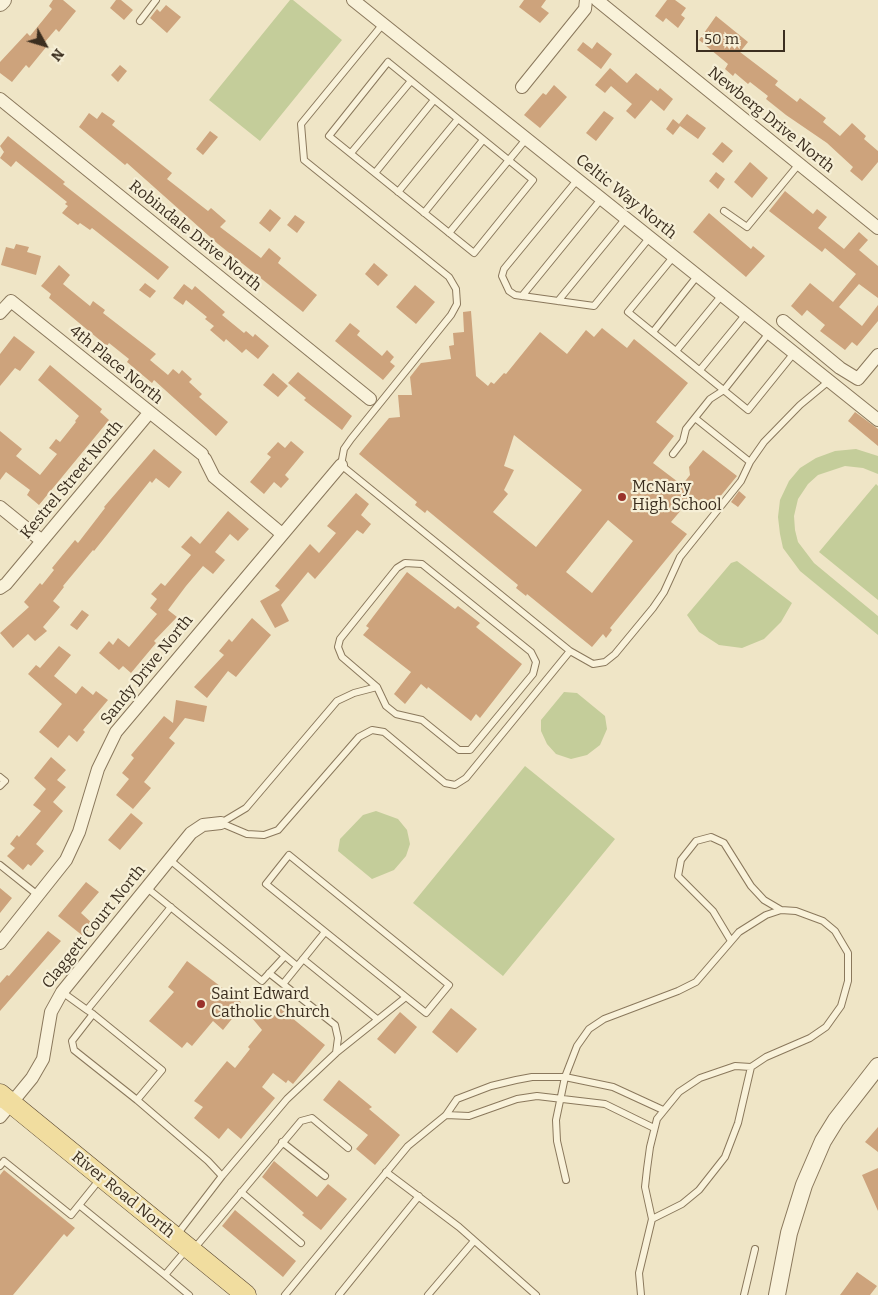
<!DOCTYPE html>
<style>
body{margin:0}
#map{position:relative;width:878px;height:1295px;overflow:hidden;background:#efe5c6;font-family:Bitter,serif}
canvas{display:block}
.north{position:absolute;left:20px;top:20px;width:50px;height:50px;-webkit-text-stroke:4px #f6efd6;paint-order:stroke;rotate:129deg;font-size:14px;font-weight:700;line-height:20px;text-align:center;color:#3b2e1f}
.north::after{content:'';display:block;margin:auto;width:18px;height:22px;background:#3b2e1f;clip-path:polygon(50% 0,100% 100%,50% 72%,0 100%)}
.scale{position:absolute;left:696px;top:30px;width:89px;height:22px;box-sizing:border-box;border:2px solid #3b2e1f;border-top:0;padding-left:6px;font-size:15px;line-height:18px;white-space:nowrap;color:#3b2e1f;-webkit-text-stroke:4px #f6efd6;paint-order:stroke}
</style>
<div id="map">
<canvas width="878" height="1295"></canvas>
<div class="north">N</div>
<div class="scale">50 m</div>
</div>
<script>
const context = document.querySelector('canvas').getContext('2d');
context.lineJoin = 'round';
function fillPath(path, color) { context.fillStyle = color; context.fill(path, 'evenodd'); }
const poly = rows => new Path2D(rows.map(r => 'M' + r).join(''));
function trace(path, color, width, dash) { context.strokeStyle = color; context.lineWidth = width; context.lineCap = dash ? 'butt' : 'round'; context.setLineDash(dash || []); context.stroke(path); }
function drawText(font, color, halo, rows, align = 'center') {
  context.font = font + ' Bitter,serif'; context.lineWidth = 4.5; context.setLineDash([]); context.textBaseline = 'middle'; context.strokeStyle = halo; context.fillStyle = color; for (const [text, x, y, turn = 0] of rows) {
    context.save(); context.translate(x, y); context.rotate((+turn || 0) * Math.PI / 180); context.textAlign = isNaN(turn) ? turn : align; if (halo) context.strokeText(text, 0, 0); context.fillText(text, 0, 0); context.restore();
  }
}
fillPath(poly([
 [290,0,293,0,342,40,260,141,209,100],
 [856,449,878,456,878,474,863,468,845,466,818,475,808,484,798,499,794,516,795,530,798,542,814,563,878,616,878,635,800,571,783,548,780,534,778,517,780,500,789,481,800,468,816,458,835,451],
 [876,484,878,486,878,600,819,552],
 [737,561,792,603,781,622,764,639,742,648,719,645,699,632,687,615,731,563],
 [564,692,577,693,605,716,607,729,600,745,587,755,571,759,556,754,547,744,541,731,541,720],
 [525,766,615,839,503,976,413,903],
 [376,811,398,819,407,830,410,844,406,856,394,870,372,879,338,851,340,839,363,815]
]), '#c4cd9a');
fillPath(poly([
 [53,0,63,0,76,11,59,32,56,29,44,43,47,46,29,68,26,65,12,82,0,73,0,62,27,33,30,36,52,9,49,6],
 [116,0,121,0,133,10,124,20,110,8],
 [524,0,546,0,541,7,549,13,540,23,519,7],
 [667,0,675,0,686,8,681,15,685,18,678,28,666,18,663,22,655,16],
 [166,5,181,17,167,33,150,18,157,9,160,12],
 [716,16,748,42,740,52,778,81,775,85,797,102,800,98,826,118,823,122,840,136,852,123,866,136,864,139,878,151,878,162,862,181,850,171,853,167,827,143,786,115,766,99,768,96,750,82,748,84,735,73,733,76,725,69,728,64,699,40],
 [583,42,592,49,597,42,612,54,601,69,577,50],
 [120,65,127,71,118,82,111,75],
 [610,68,627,83,636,73,658,91,660,88,673,99,664,111,651,100,635,119,626,111,632,104,611,86,605,93,595,85],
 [554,85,567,97,540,128,524,115,543,93,546,95],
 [604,111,614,118,596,141,586,133],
 [102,112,115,121,112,125,172,173,167,179,208,211,211,208,226,221,220,227,261,258,269,248,281,258,278,263,317,295,303,312,218,244,127,163,125,165,79,127,89,113,97,119],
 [687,114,706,128,698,139,680,126,673,135,666,129,673,119,679,124],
 [210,131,218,137,203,155,196,149],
 [8,136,65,182,63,184,169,267,158,280,92,228,90,230,80,223,78,225,62,213,68,206,65,204,67,202,16,161,11,167,0,158,4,152,0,146],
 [722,142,733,151,723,163,712,154],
 [750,162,768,178,752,198,734,182],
 [716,172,725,179,718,189,709,181],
 [785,191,813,214,817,209,827,217,818,228,844,249,859,232,868,240,859,250,878,266,878,298,859,284,839,307,862,326,878,305,878,321,857,346,852,342,845,350,820,331,825,325,807,310,802,316,791,306,810,283,833,302,856,274,825,248,822,252,769,211],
 [270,209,281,218,270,232,259,223],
 [709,213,751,249,753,246,765,256,746,277,693,232],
 [295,215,305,222,297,233,287,225],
 [16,244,29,247,27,252,41,256,36,275,1,265,6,247,14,249],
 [374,263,388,275,378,286,365,274],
 [59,265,70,275,63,284,90,306,93,301,105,310,103,313,156,354,150,360,168,375,173,369,179,374,182,370,192,379,189,382,202,394,199,397,228,422,216,436,154,380,152,383,127,362,129,359,109,343,107,346,49,298,51,294,41,286],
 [145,283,156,291,150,298,139,290],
 [184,284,192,290,195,286,225,312,222,315,244,333,246,331,253,337,255,334,269,346,258,359,246,349,242,353,226,339,224,342,210,330,214,326,205,319,207,317,186,300,183,305,173,298],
 [415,285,435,302,416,324,396,307],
 [471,311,476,376,488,386,491,382,494,384,504,373,506,374,540,332,567,354,586,330,594,337,602,328,627,348,634,339,688,383,656,422,674,436,653,463,682,485,690,475,689,467,703,450,737,476,709,510,693,496,671,522,687,534,610,628,612,630,606,638,603,634,592,647,527,594,526,596,516,588,518,585,427,510,425,513,415,505,417,502,359,454,389,418,400,417,398,395,412,395,410,377,421,363,451,359,449,346,454,345,453,333,464,332,463,312],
 [514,435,582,490,536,547,493,512,508,494,504,490,514,470,504,466],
 [608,520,633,541,592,593,566,572],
 [350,323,360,331,357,335,382,356,387,350,394,357,390,362,395,366,383,380,335,341],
 [14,336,35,352,20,371,15,368,0,386,0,354],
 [50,365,102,409,100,412,109,420,39,505,27,495,30,490,6,472,0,480,0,431,22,449,16,456,40,475,57,454,49,448,56,439,60,442,76,422,75,421,79,416,38,380],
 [298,372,352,416,342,430,304,400,306,398,288,383],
 [273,373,288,386,278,397,263,385],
 [855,412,878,429,878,446,848,421],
 [291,441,304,452,285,475,289,479,281,488,274,482,264,494,250,482,271,457,267,454,278,442,285,448],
 [154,449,182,472,169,488,156,478,152,483,150,481,94,551,93,550,63,586,64,587,53,601,60,607,43,627,47,631,35,641,28,634,13,648,0,633,29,607,24,602,40,583,42,585,54,570,52,568,75,540,78,543,105,508,104,507],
 [739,491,746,497,738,507,731,502],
 [356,493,369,504,361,515,371,524,363,534,357,530,315,579,308,572,281,605,289,621,275,628,260,601,280,590,275,586,310,544,319,553,336,533,327,526],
 [228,511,249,529,238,541,230,534,215,552,225,560,213,574,203,566,186,586,168,610,177,617,154,641,156,643,131,673,123,666,119,670,99,653,109,641,113,645,118,638,129,647,157,614,150,608,157,599,151,594,161,583,165,586,191,555,181,547,191,536,200,544],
 [407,572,455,609,458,606,480,623,476,627,522,664,480,718,476,714,471,721,428,687,427,689,421,684,405,704,394,694,411,672,363,635,369,628,366,626],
 [82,610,89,615,77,630,70,625],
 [252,618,271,635,236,677,228,671,207,698,194,687,224,655,219,651,229,639,232,642],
 [59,646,71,655,54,676,76,694,82,686,93,695,96,691,108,700,83,730,85,732,77,742,69,735,58,748,39,732,62,704,28,674,36,665,40,668],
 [176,700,207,706,204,722,185,718,169,738,175,743,144,782,151,788,133,809,116,795,129,779,122,773,134,758,131,755,164,716,173,723],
 [51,757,66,770,57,780,66,787,53,802,63,811,36,844,44,851,31,866,28,864,23,870,7,856,15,848,10,844,17,835,19,837,41,811,33,805,46,789,34,778],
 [131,813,143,823,120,850,108,840],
 [86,882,99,892,81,913,93,924,83,936,58,916],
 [0,888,12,898,0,913],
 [48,931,61,941,0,1011,0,983,7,975,9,976],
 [187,961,241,1002,236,1007,239,1010,223,1030,213,1021,192,1046,187,1042,182,1048,149,1021,174,992,168,987],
 [260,1008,274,1016,280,1008,325,1045,293,1084,288,1080,286,1083,273,1073,262,1087,275,1098,241,1139,228,1128,219,1139,194,1118,203,1107,194,1101,227,1061,235,1068,250,1049,248,1047,262,1030,252,1018],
 [451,1008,477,1029,457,1053,432,1032],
 [400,1012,417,1027,395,1054,377,1039],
 [339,1080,372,1107,369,1109,400,1135,375,1165,356,1149,368,1135,323,1100],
 [878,1127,878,1152,865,1142],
 [274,1161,317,1197,328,1184,347,1199,321,1230,302,1215,304,1213,262,1177],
 [878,1168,878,1211,862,1175],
 [4,1170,75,1228,67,1237,64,1234,13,1295,0,1295,0,1175],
 [235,1210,296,1261,283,1277,222,1226],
 [857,1272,877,1286,870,1295,840,1295]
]), '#cda37c');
const service = poly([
 [140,21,156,0],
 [383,24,301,124,304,160,449,277,456,289,457,304,451,315,351,439,344,449,341,465,570,651,593,664,605,662,615,654,653,608,664,592,680,557,741,481,750,462,764,442,800,405,829,381],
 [388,62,533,180,474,253,329,136,388,62],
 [351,153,411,81],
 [375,173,434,100],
 [578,179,504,269,502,276,509,291,515,295,594,306,650,237],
 [398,192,458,119],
 [724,211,747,227,799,164],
 [424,213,483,140],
 [449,233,527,138],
 [674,256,628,312,748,410,794,353],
 [522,296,602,198],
 [558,301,626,218],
 [653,332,698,275],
 [676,351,722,295],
 [700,370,746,314],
 [695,418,750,462],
 [673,454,683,441,686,429,710,399,724,390,769,333],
 [0,777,5,781,0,786],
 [221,823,246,808,337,701,354,693,377,687,386,706,396,714,422,720,459,750,470,750,533,674,536,662,531,652,422,564,405,563,397,568,340,639,338,647,342,657,377,687],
 [221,823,247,834,264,835,278,830,359,737,372,730,384,732,445,783,455,785,466,778,570,651],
 [0,865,39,896],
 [147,888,262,981,285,956,170,860],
 [731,941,713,911,678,876,681,860,696,841,711,837,724,843,751,886,764,900,781,910],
 [285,956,297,966],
 [303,959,377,1019],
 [283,984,325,932],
 [62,992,87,1010,171,907],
 [87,1010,93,1014,162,1070,137,1100,74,1050,72,1041,93,1014],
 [336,1053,406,997,426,1013,449,985,289,855,266,884,406,997],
 [137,1100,208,1161,222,1176,176,1236],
 [446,1115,469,1116,517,1099,537,1096,605,1104,654,1128],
 [282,1142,325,1176],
 [0,1166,4,1161,71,1215,100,1179],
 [386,1172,459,1227,536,1295],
 [222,1176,287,1099,336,1053,338,1038,335,1025,269,973],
 [566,1180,557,1141,556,1120,565,1077,577,1046,589,1029,604,1019,678,991,696,982,739,932,766,915,781,910,796,911,823,921,835,931,848,953,848,981,841,1006,826,1027,810,1038,766,1057,751,1067,735,1066,700,1078,679,1092,657,1119,650,1147,647,1169,645,1187,652,1219,639,1273,641,1295],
 [241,1192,301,1243],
 [79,1205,165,1275,186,1250],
 [652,1219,682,1204,699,1190,725,1157,738,1123,751,1067],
 [193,1250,301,1121,312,1118,348,1148],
 [165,1275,189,1295],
 [285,1295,408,1146,446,1115,457,1099,491,1086,516,1080,532,1077,565,1077,613,1087,663,1110],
 [339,1295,419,1196],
 [428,1295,474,1241],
 [744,1295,755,1249]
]);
const minor = poly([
 [353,0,878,420],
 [597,0,878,228],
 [522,87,585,9,586,0],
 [0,99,370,399],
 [0,313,11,301,202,454],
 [783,321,840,368,858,379,878,355],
 [205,459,214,477,282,534],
 [0,507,42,541],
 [0,588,6,584,149,413],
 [0,943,66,860,79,832,98,769,116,732,341,465],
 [0,1117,32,1078,43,1059,51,1012,62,992,191,833,203,825,221,823]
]);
const tertiary = poly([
 [0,3,3,0],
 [777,1295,789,1233,804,1185,823,1141,836,1120,878,1066]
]);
const primary = poly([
 [0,1094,246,1295]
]);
trace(service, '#8a785c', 8);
trace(minor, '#8a785c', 14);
trace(tertiary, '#8a785c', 18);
trace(primary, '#584530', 21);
trace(service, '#f9f2da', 6);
trace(minor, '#f9f2da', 12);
trace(tertiary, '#f9f2da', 16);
trace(primary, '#f1dd9f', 20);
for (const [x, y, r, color] of [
 [622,497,5,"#9a322b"],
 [201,1004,5,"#9a322b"]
]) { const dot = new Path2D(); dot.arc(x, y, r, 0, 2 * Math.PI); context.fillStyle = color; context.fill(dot); trace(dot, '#f6efd6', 2); }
drawText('16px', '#3b2e1f', '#f6efd6', [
 ["Newberg Drive North",771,120,39],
 ["Celtic Way North",626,197,39],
 ["Robindale Drive North",195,236,39],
 ["4th Place North",116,365,39],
 ["Kestrel Street North",72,480,-50],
 ["Sandy Drive North",147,670,-51],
 ["Claggett Court North",94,927,-51],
 ["River Road North",123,1195,39]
]);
drawText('16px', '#3b2e1f', '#f6efd6', [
 ["McNary",632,488],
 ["High School",632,506],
 ["Saint Edward",211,995],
 ["Catholic Church",211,1013]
], 'left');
</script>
